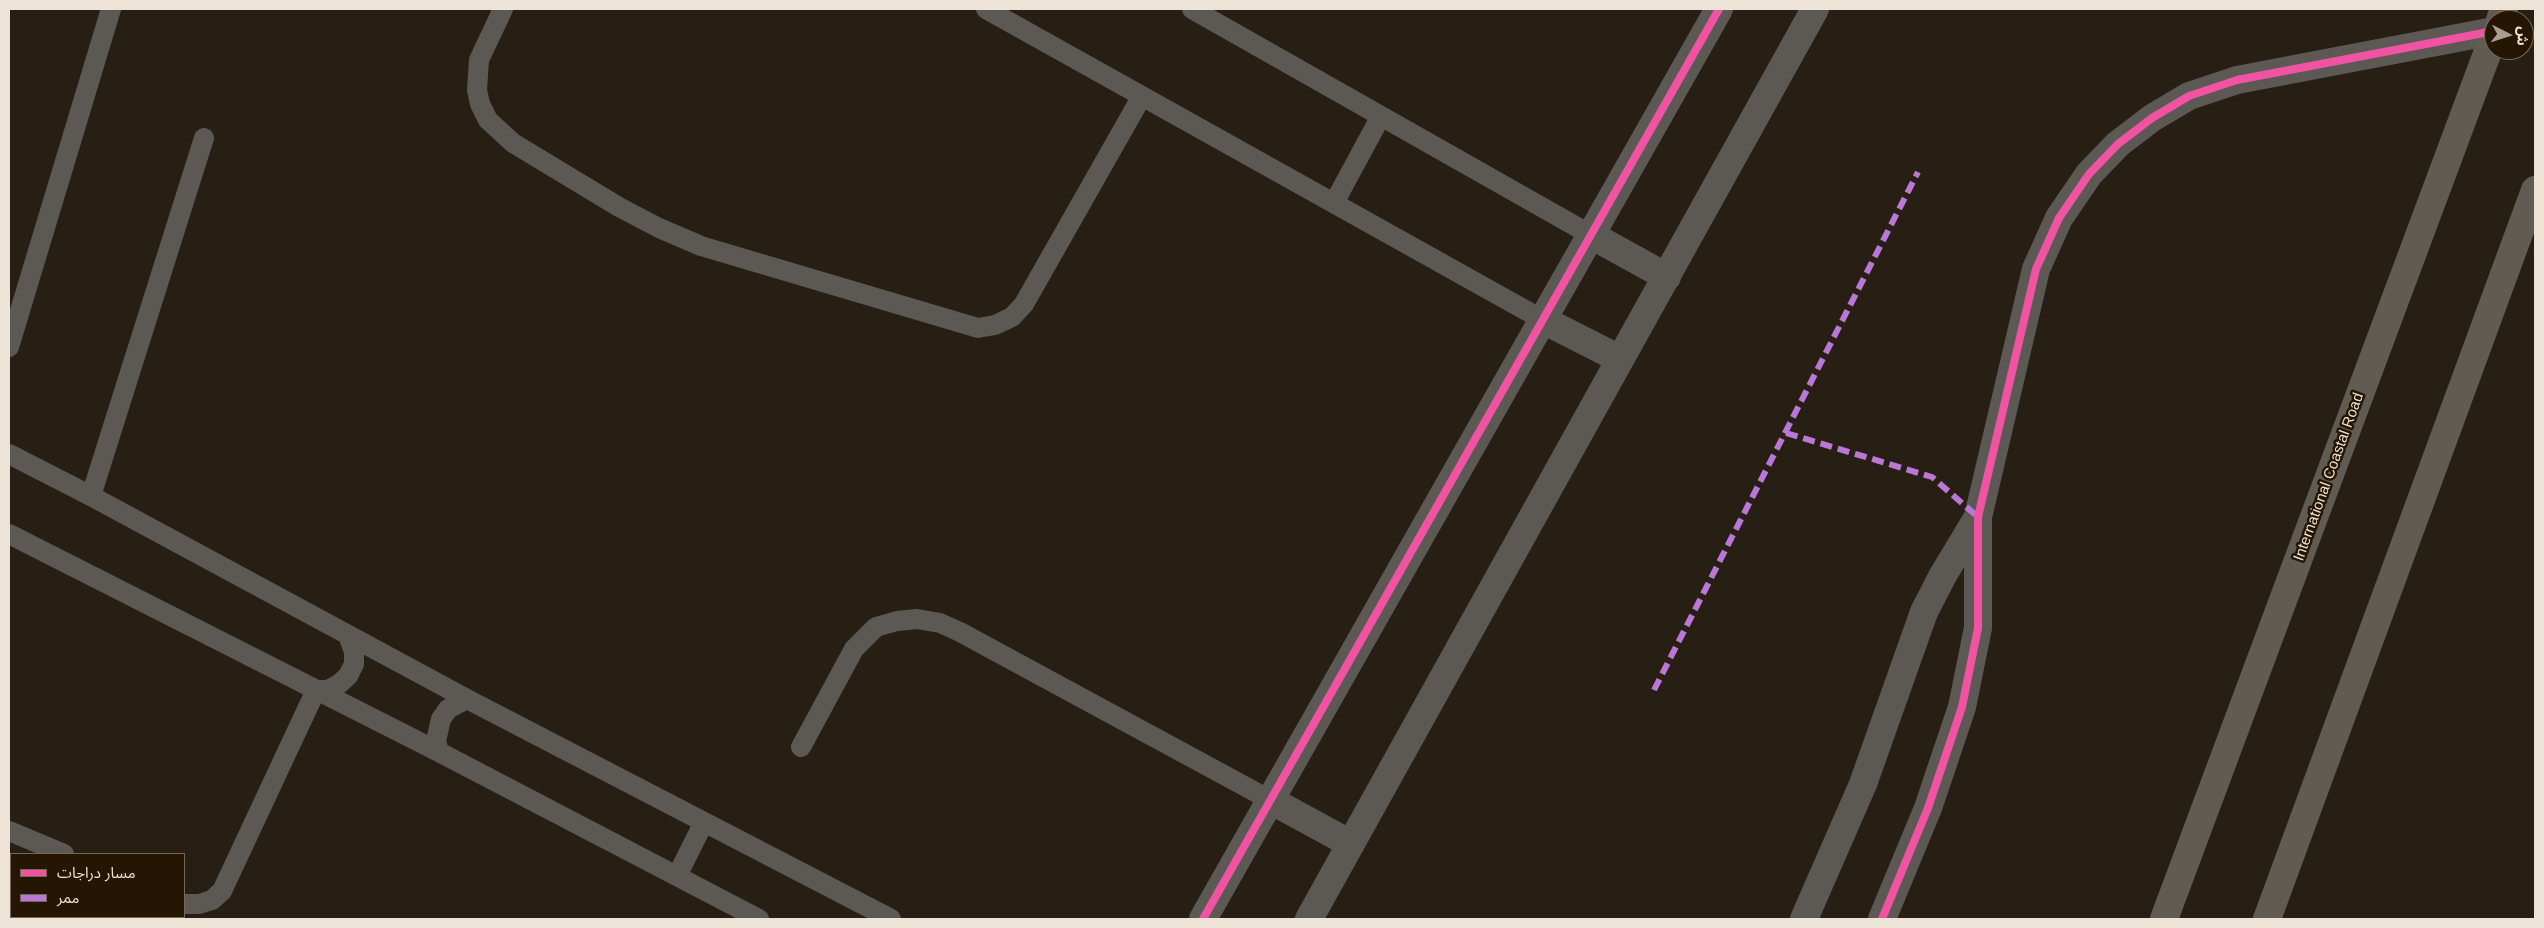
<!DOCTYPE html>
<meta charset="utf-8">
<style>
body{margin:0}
#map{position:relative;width:2544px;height:928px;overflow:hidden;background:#271f13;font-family:Arial,"Noto Sans Arabic",sans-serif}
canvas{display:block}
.frame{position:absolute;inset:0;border:10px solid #ede3d6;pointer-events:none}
.legend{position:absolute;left:10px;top:853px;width:175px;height:65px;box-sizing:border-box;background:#251603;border:1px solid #756857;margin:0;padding:6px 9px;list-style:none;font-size:15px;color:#ede3d6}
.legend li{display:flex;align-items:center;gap:10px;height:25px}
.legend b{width:25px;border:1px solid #756857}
.north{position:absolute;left:2484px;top:10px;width:50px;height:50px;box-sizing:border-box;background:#251603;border:1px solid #756857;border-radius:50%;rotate:95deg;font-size:14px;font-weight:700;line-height:20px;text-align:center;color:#ede3d6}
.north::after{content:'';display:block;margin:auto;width:18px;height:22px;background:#a89e92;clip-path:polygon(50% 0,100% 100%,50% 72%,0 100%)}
</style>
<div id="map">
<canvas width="2544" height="928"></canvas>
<div class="frame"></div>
<ul class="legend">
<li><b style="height:6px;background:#f153a3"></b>مسار دراجات</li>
<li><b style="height:6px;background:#ba77d6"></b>ممر</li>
</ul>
<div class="north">ش</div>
</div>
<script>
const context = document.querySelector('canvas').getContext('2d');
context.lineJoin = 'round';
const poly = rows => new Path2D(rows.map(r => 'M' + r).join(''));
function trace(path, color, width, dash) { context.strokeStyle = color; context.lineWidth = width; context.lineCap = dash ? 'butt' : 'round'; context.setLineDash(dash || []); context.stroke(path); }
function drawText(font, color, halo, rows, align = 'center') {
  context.font = font + ' Arial,sans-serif'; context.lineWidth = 5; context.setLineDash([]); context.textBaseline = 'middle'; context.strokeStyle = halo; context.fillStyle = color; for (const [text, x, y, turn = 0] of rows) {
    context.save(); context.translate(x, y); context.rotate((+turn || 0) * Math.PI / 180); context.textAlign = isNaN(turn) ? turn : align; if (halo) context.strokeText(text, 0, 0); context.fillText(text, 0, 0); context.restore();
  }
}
trace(poly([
 [503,9,479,60,477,90,480,104,488,120,513,143,619,207,659,228,701,246,978,328,995,325,1012,317,1024,304,1142,96],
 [986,9,1543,320],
 [1192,9,1591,235],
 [1334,203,1381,116],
 [9,347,111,9],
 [9,454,91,496,467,699,891,919],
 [91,496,204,138],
 [9,534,439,752,759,919],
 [801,747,854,649,876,627,897,621,917,619,940,623,960,632,1272,801],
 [439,752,436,741,441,719,448,709,467,699],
 [9,831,64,854],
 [677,876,704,822],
 [184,904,199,904,212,900,222,891,316,690,328,690,339,684,348,676,354,664,354,652,348,635]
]), '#5c5854', 20);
trace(poly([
 [1591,235,1667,277],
 [1543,320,1620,359],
 [1272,801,1351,844],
 [1203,919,1719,9],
 [1309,919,1815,9],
 [1804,919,1863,784,1924,612,1943,575,1978,517],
 [1882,919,1928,808,1962,707,1978,628,1978,517,2036,269,2059,218,2089,174,2118,144,2152,118,2189,96,2237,80,2494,31]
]), '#5c5854', 28);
trace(poly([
 [2500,20,2504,9],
 [2164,919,2494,35],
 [2267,919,2535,190]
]), '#615c53', 28);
trace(poly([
 [1786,433,1932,477,1978,517],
 [1654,690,1918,172]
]), '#ba77d6', 6, [12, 6]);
trace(poly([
 [1203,919,1719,9],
 [1882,919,1928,808,1962,707,1978,628,1978,517,2036,269,2059,218,2089,174,2118,144,2152,118,2189,96,2237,80,2494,31]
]), '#f153a3', 8);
drawText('15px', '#ede3d6', '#251603', [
 ["International Coastal Road",2329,477,-70]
]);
</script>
